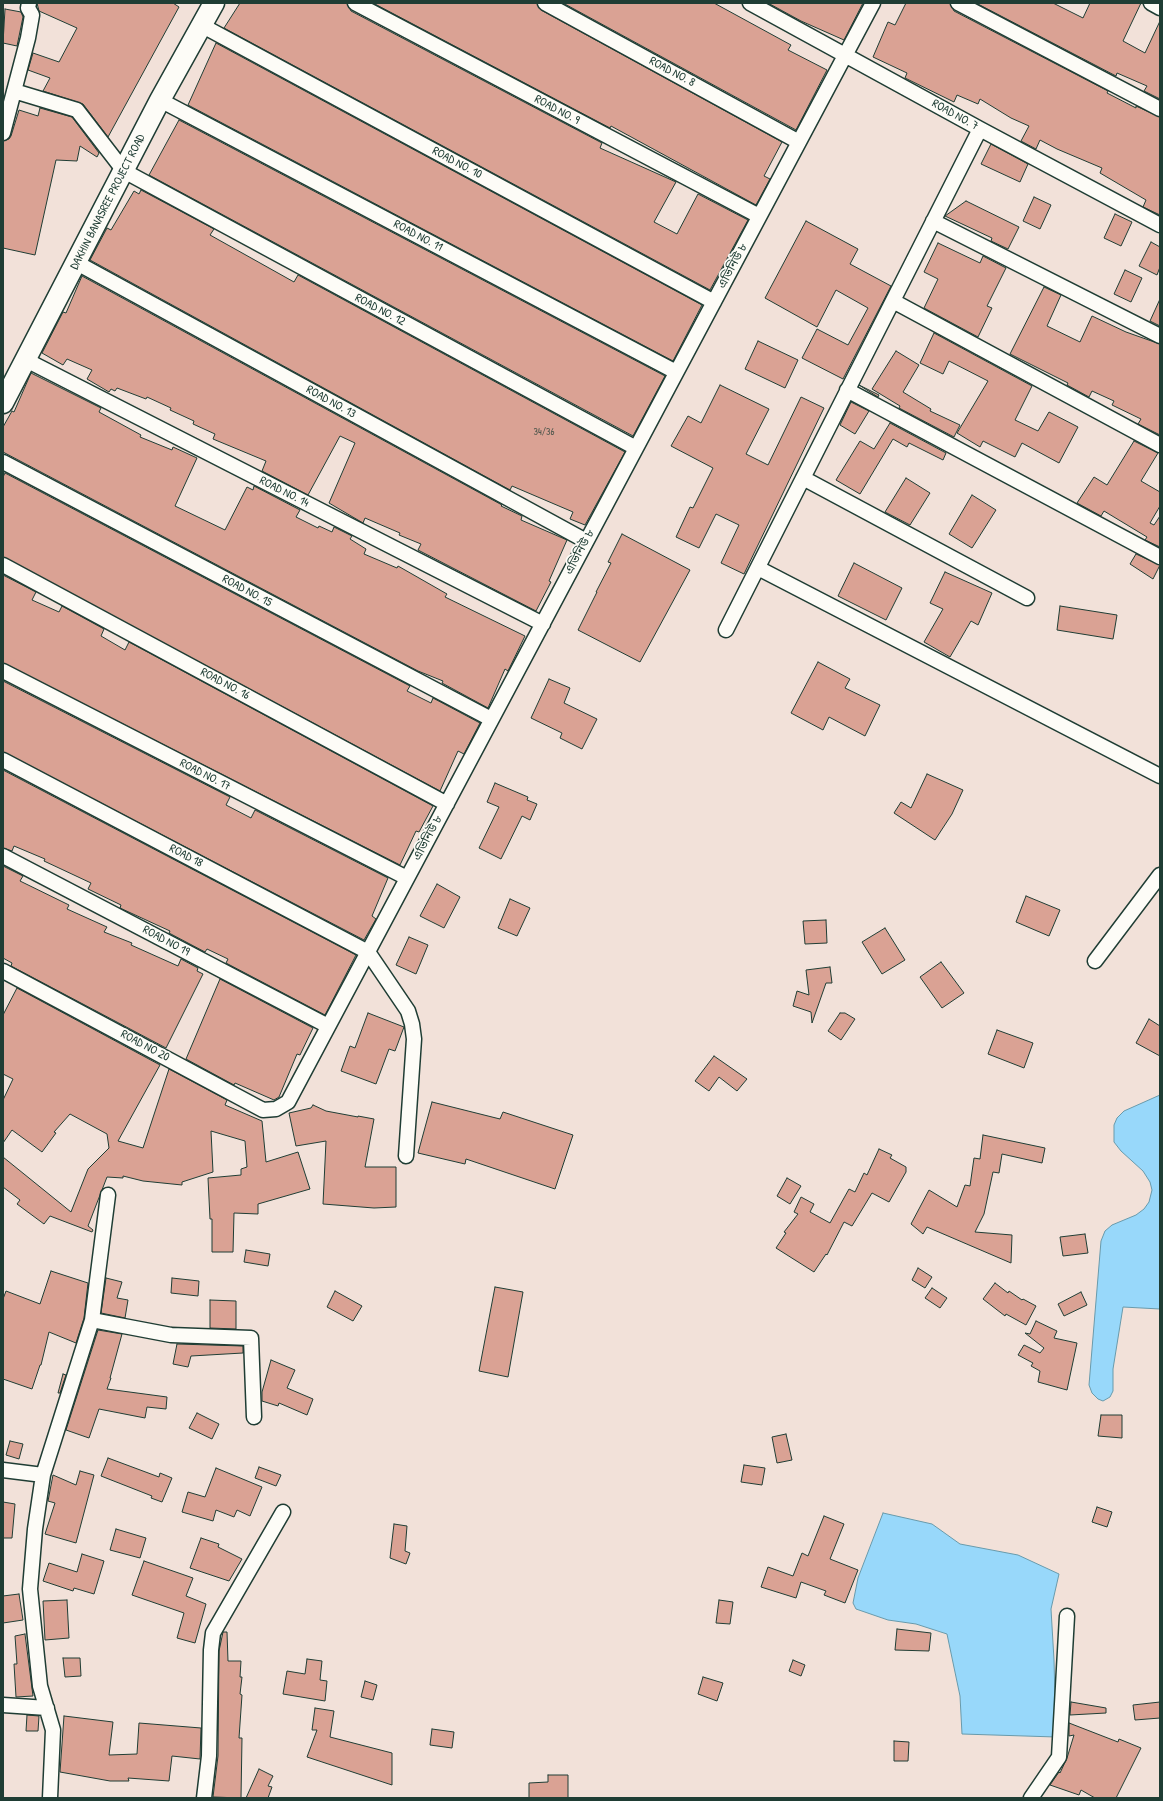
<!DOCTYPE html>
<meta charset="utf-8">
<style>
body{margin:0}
#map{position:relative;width:1163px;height:1801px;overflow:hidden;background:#f2e1d9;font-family:"Patrick Hand",sans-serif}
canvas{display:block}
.frame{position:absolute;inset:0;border:4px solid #1f3d34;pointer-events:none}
</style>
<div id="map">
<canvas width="1163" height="1801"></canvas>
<div class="frame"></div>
</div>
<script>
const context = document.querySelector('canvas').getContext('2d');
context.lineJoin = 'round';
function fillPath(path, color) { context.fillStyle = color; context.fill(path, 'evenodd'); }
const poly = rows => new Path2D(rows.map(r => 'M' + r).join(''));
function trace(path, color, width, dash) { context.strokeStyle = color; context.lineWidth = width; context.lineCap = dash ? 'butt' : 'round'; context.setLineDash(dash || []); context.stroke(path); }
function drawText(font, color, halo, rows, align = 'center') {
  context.font = font + ' "Patrick Hand","Noto Sans Bengali",sans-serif'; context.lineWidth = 3.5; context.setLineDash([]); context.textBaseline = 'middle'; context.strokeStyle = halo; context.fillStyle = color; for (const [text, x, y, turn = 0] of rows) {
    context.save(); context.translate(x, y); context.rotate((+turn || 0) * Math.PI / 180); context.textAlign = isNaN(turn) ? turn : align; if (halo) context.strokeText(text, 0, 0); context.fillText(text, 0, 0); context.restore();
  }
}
const water = poly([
 [1160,1095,1160,1309,1123,1307,1113,1369,1113,1391,1110,1397,1103,1401,1098,1399,1092,1393,1089,1385,1101,1241,1105,1231,1112,1225,1136,1215,1144,1209,1149,1202,1152,1190,1150,1182,1143,1171,1121,1151,1114,1142,1114,1125,1117,1118,1124,1111,1160,1095],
 [883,1513,932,1524,960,1544,1018,1555,1059,1574,1051,1609,1054,1660,1056,1737,962,1734,960,1696,947,1634,916,1624,888,1620,856,1609,853,1603,858,1578,883,1513]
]);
fillPath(water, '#98d8fa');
trace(water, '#689aab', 1);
const building = poly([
 [37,3,173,3,179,7,108,137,83,104,43,91,50,78,28,70,33,53,59,62,77,28,39,11,37,3],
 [240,3,347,3,351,11,602,143,600,148,676,182,654,222,677,234,698,194,748,220,710,290,224,28,240,3],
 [373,3,537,3,541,10,782,142,764,176,770,179,756,205,611,126,610,128,373,3],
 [563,3,714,3,791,45,788,50,827,70,796,130,563,3],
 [768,3,863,3,844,40,801,21,768,3],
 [906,3,950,3,954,11,1108,91,1107,93,1136,108,1136,106,1160,117,1160,215,1143,207,1146,200,1100,173,1102,168,1057,149,1040,140,1036,149,1021,141,1029,126,1011,118,980,99,978,104,957,95,954,102,905,78,907,73,873,57,888,22,895,25,906,3],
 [976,3,1053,3,1083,18,1090,3,1141,3,1123,41,1145,53,1160,21,1160,99,1144,91,1147,86,1117,73,1116,76,976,3],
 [5,9,21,12,23,17,17,46,3,43,5,9],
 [216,43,702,305,673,361,188,105,216,43],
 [40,108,72,117,99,153,97,157,80,146,77,161,56,160,35,255,3,248,3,141,9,139,11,136,19,110,38,116,40,108],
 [179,120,665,376,633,436,149,175,179,120],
 [991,144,1028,164,1020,182,981,164,991,144],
 [141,190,214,229,210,235,294,282,298,275,625,452,585,525,570,519,573,512,512,486,510,490,90,260,107,228,111,230,134,191,139,194,141,190],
 [1034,197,1051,205,1040,229,1023,221,1034,197],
 [966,201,1019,227,1008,249,991,241,992,238,945,216,966,201],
 [1115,214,1132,222,1121,246,1104,238,1115,214],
 [806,221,858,249,850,264,891,286,843,379,802,358,817,329,848,345,868,308,836,290,817,327,765,298,806,221],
 [1151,242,1160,247,1160,267,1157,275,1139,266,1151,242],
 [938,243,980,263,983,256,1006,268,987,306,992,308,978,337,924,308,938,279,924,272,938,243],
 [1125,270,1142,278,1131,302,1114,294,1125,270],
 [82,276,502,505,501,506,522,516,521,520,567,540,549,581,551,582,536,611,418,550,421,544,399,535,400,533,365,518,363,523,329,503,355,443,340,436,308,495,262,471,266,461,213,439,215,434,193,424,194,421,170,410,171,408,147,397,146,399,117,388,115,391,111,389,109,392,87,379,92,370,67,359,63,365,42,353,63,312,66,313,82,276],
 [1044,287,1061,295,1047,326,1080,342,1092,316,1126,332,1160,344,1160,435,1138,424,1141,419,1112,405,1114,401,1092,391,1089,397,1067,385,1068,383,1010,354,1044,287],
 [1160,299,1160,326,1150,321,1160,299],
 [934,333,1032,386,1015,420,1038,431,1049,412,1078,427,1059,463,1022,443,1015,457,983,441,980,447,957,433,988,381,949,361,943,374,920,363,934,333],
 [758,341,798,360,785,388,745,369,758,341],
 [896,351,919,365,903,392,931,409,930,411,960,425,954,437,899,408,900,406,872,389,896,351],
 [31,373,101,408,99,412,141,435,140,437,172,450,173,447,197,458,175,506,225,530,247,487,253,490,254,486,300,510,296,517,318,528,319,526,332,532,334,527,352,536,350,539,366,549,364,554,397,568,398,566,447,594,445,597,525,636,508,671,505,669,488,708,442,683,443,681,418,671,3,452,3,427,12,411,14,412,31,373],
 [720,385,769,409,746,454,768,465,801,397,824,408,744,574,721,563,739,525,716,514,699,548,676,537,690,507,693,508,713,468,671,446,688,416,701,423,720,385],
 [859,385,879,395,878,397,859,385],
 [851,402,869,411,855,434,840,425,851,402],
 [890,423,946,453,943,460,909,443,907,447,893,439,860,494,836,480,860,441,874,449,890,423],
 [1134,441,1158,453,1141,481,1160,492,1160,506,1150,523,1154,525,1160,516,1160,547,1145,540,1147,537,1104,511,1101,516,1077,503,1094,477,1107,485,1134,441],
 [5,473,410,686,407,691,431,703,433,698,480,723,464,754,458,751,440,791,3,557,3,477,5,473],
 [906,478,930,493,910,525,885,512,906,478],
 [972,495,996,510,972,548,949,534,972,495],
 [622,534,690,570,640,662,578,630,597,592,596,592,611,563,608,562,622,534],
 [1136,554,1160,565,1153,579,1130,564,1136,554],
 [854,563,902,588,886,620,838,596,854,563],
 [945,572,992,593,978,625,971,621,950,657,924,642,943,609,930,603,945,572],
 [3,575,36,592,32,600,59,612,62,606,104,629,101,636,125,650,129,642,433,806,419,832,416,831,400,865,3,663,3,575],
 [1060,606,1117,615,1113,639,1057,630,1060,606],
 [818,662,850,679,845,688,880,705,865,736,829,717,823,730,791,713,818,662],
 [549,679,570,688,564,703,597,719,582,749,560,738,562,733,531,718,549,679],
 [3,681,230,797,226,805,251,818,255,810,388,878,372,916,376,919,364,940,3,752,3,681],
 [3,770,356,955,325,1015,226,963,228,959,207,949,205,952,169,933,170,931,120,908,121,905,88,889,91,883,44,861,45,859,14,846,12,851,3,848,3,770],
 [927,774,963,790,952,814,935,840,894,813,901,802,911,808,927,774],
 [495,783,528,797,527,800,537,804,530,820,522,816,501,859,479,848,499,807,487,802,495,783],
 [3,866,23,876,20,881,69,905,67,909,107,927,104,932,132,943,131,945,178,966,181,959,198,968,197,971,203,974,166,1048,11,966,12,963,3,958,3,866],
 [437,884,460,897,444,928,420,916,437,884],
 [1026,896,1060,910,1049,936,1016,922,1026,896],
 [510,899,530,908,517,936,498,928,510,899],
 [826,920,827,943,805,944,803,921,826,920],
 [885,928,905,960,882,974,862,942,885,928],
 [409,937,428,945,416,974,396,965,409,937],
 [941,962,964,993,942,1008,920,977,941,962],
 [830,967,832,983,826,983,812,1023,811,1012,793,1006,797,991,809,995,806,970,830,967],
 [220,979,313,1028,300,1055,297,1054,279,1097,274,1100,235,1083,234,1085,186,1059,220,979],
 [17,988,160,1065,118,1141,143,1148,169,1069,227,1100,225,1105,262,1121,266,1162,298,1152,310,1189,258,1204,258,1214,234,1213,233,1252,212,1252,212,1219,210,1219,208,1178,241,1175,241,1169,247,1167,245,1141,211,1131,213,1172,182,1182,182,1185,143,1181,123,1176,123,1178,107,1177,88,1226,93,1230,92,1232,50,1216,44,1224,17,1204,20,1200,3,1187,3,1157,71,1212,88,1169,109,1148,107,1134,70,1114,54,1132,56,1133,42,1152,12,1130,3,1143,3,1100,13,1079,3,1074,3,1015,17,988],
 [368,1013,404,1027,395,1051,389,1049,376,1084,341,1071,350,1046,355,1048,368,1013],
 [840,1013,845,1013,855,1019,841,1040,828,1031,840,1013],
 [1149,1019,1160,1026,1160,1056,1136,1043,1149,1019],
 [997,1030,1033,1043,1024,1068,988,1054,997,1030],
 [714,1056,747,1079,737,1091,719,1077,709,1091,695,1081,714,1056],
 [432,1102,500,1119,503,1112,573,1135,555,1189,466,1159,465,1164,418,1153,432,1102],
 [313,1105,326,1111,358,1117,358,1116,374,1119,365,1167,396,1167,396,1207,374,1208,323,1204,326,1141,296,1146,289,1113,311,1108,313,1105],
 [983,1135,1045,1148,1042,1163,1002,1154,999,1173,993,1172,984,1214,975,1232,1012,1235,1011,1263,927,1227,923,1234,911,1224,929,1190,957,1207,965,1185,970,1186,974,1158,980,1159,983,1135],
 [879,1149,892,1155,890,1158,906,1167,906,1172,889,1202,872,1193,852,1226,844,1222,827,1255,826,1254,814,1272,776,1248,786,1233,784,1232,798,1214,794,1212,801,1197,814,1204,810,1212,830,1223,849,1189,855,1192,864,1173,867,1175,879,1149],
 [787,1178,801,1186,790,1204,777,1196,787,1178],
 [1085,1234,1088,1253,1063,1256,1060,1237,1085,1234],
 [246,1250,270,1254,268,1266,244,1262,246,1250],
 [918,1268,932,1277,925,1288,912,1280,918,1268],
 [51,1271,88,1283,84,1318,76,1343,49,1332,41,1365,40,1365,32,1389,3,1379,3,1299,6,1291,40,1304,51,1271],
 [106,1278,122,1282,117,1298,128,1300,125,1318,101,1313,106,1278],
 [172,1278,199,1281,198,1296,171,1293,172,1278],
 [995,1283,1008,1293,1009,1291,1022,1300,1023,1299,1036,1306,1026,1325,1006,1314,1005,1316,983,1299,995,1283],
 [495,1287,523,1292,508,1377,479,1371,495,1287],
 [932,1288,947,1298,940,1308,925,1298,932,1288],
 [335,1291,362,1306,353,1321,327,1307,335,1291],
 [1081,1292,1087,1305,1064,1316,1058,1304,1081,1292],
 [210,1300,236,1301,236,1329,210,1328,210,1300],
 [1036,1321,1057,1331,1054,1338,1077,1343,1067,1390,1038,1382,1040,1371,1031,1366,1033,1363,1018,1355,1024,1345,1040,1353,1044,1348,1025,1333,1030,1334,1036,1321],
 [98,1330,122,1334,110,1378,111,1378,107,1389,167,1397,166,1409,147,1407,145,1418,99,1409,89,1438,66,1430,98,1330],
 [177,1344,243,1346,243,1353,191,1356,188,1367,173,1364,177,1344],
 [271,1360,295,1370,287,1388,313,1399,307,1415,279,1403,278,1406,262,1401,262,1392,271,1360],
 [63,1374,66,1375,60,1393,58,1393,63,1374],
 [197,1413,219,1424,212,1439,189,1428,197,1413],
 [1101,1415,1122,1415,1122,1438,1098,1436,1101,1415],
 [786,1434,792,1460,777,1463,772,1437,786,1434],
 [10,1441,23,1444,19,1459,6,1455,10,1441],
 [108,1458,159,1477,160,1473,172,1478,162,1502,151,1498,152,1496,101,1476,108,1458],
 [744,1465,765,1468,762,1485,741,1482,744,1465],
 [259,1467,281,1475,276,1486,255,1478,259,1467],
 [216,1468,262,1487,250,1516,237,1510,234,1517,216,1510,213,1521,182,1512,188,1492,205,1497,216,1468],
 [80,1471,94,1475,76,1543,45,1534,55,1503,48,1501,53,1475,76,1485,80,1471],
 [3,1502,15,1504,12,1538,3,1538,3,1502],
 [1097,1507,1112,1512,1107,1527,1092,1522,1097,1507],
 [824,1516,844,1524,830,1559,858,1570,845,1603,824,1595,826,1591,801,1582,796,1598,761,1587,768,1567,793,1576,802,1553,808,1556,824,1516],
 [394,1524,407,1526,405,1551,410,1553,406,1564,390,1558,394,1524],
 [116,1529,146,1538,140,1558,110,1550,116,1529],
 [201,1538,219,1544,218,1547,242,1559,229,1581,190,1568,201,1538],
 [82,1554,104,1561,94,1594,74,1588,73,1591,43,1581,49,1563,77,1572,82,1554],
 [144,1561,193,1578,186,1596,206,1604,195,1643,177,1638,184,1613,132,1595,144,1561],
 [19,1594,23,1620,3,1623,3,1596,19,1594],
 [67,1600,69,1638,45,1640,43,1601,67,1600],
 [719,1600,733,1602,730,1624,716,1623,719,1600],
 [897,1629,931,1633,929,1651,895,1650,897,1629],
 [223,1632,227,1632,228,1661,241,1661,240,1677,242,1677,240,1694,242,1695,239,1738,242,1738,241,1798,213,1797,218,1756,219,1651,223,1632],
 [25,1634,33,1696,16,1697,14,1664,17,1664,15,1636,25,1634],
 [63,1658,80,1658,81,1676,65,1677,63,1658],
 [307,1659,322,1661,320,1680,327,1681,325,1701,283,1694,287,1671,305,1674,307,1659],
 [793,1660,805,1665,801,1676,789,1671,793,1660],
 [703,1677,723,1683,717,1701,698,1694,703,1677],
 [365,1681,377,1685,373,1700,361,1697,365,1681],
 [1071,1702,1106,1708,1106,1713,1070,1715,1071,1702],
 [1160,1702,1160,1718,1135,1720,1133,1705,1160,1702],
 [315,1708,334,1711,330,1737,392,1753,392,1785,307,1757,317,1730,312,1730,315,1708],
 [27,1715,39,1716,38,1731,26,1731,27,1715],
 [64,1716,113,1722,109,1755,137,1754,139,1723,201,1728,200,1759,172,1756,169,1781,128,1778,129,1781,110,1781,60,1772,64,1716],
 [1069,1723,1118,1742,1119,1739,1141,1748,1116,1798,1095,1798,1081,1790,1079,1795,1050,1785,1059,1772,1060,1773,1067,1758,1074,1735,1069,1736,1069,1723],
 [432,1729,454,1732,452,1748,430,1745,432,1729],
 [894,1741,909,1742,908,1761,894,1761,894,1741],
 [259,1769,273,1776,268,1786,272,1787,268,1798,246,1798,259,1769],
 [548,1775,568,1775,568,1798,529,1798,529,1783,548,1782,548,1775]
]);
fillPath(building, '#daa294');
trace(building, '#1f3d34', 1);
const street = poly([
 [355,3,759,216],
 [545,3,799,142],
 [750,3,980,129,1160,225],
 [958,3,1160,109],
 [1151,3,1160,8],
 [201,25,714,302],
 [14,91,77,110,124,171,636,448],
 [160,100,676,372],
 [3,133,28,38,32,15,28,8,29,3],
 [933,221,1160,336],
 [77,263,586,541],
 [893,301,1160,445],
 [26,360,543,624],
 [847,390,1160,557],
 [3,462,491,719],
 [803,478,1027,598],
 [3,565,447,804],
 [758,568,1160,776],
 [726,630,980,129],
 [3,671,407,878],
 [3,760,368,952,408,1011,412,1024,414,1039,406,1156],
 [3,856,328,1026],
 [1095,961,1160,875],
 [3,971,263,1110,276,1109,288,1102,873,3],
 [92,1320,171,1335,251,1338,254,1417],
 [3,1470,43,1475],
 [3,1705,47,1708],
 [50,1798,53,1730,40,1686,30,1589,35,1529,43,1475,92,1320,108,1195],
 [204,1798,209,1756,211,1650,213,1633,283,1512],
 [1031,1798,1059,1757,1067,1616]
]);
const secondary = poly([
 [3,403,160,100,214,3]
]);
trace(street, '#1f3d34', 17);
trace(secondary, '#1f3d34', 23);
trace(street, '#fdfcf7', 14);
trace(secondary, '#fdfcf7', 20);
drawText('10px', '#4e564c', null, [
 ["34/36",544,432]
]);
drawText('12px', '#1f3d34', '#fdfcf7', [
 ["ROAD NO. 8",672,72,28],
 ["ROAD NO. 9",557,110,28],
 ["ROAD NO. 7",955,115,29],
 ["ROAD NO. 10",457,163,28],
 ["DAKHIN BANASREE PROJECT ROAD",108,202,-63],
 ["ROAD NO. 11",418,236,28],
 ["এভিনিউ ৮",733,266,-62],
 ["ROAD NO. 12",380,310,28],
 ["ROAD NO. 13",331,402,29],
 ["ROAD NO. 14",284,492,27],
 ["এভিনিউ ৮",580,552,-62],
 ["ROAD NO. 15",247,591,28],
 ["ROAD NO. 16",225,684,28],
 ["ROAD NO. 17",205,775,27],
 ["এভিনিউ ৮",428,838,-62],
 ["ROAD 18",186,856,28],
 ["ROAD NO 19",166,941,28],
 ["ROAD NO 20",145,1046,28]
]);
</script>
